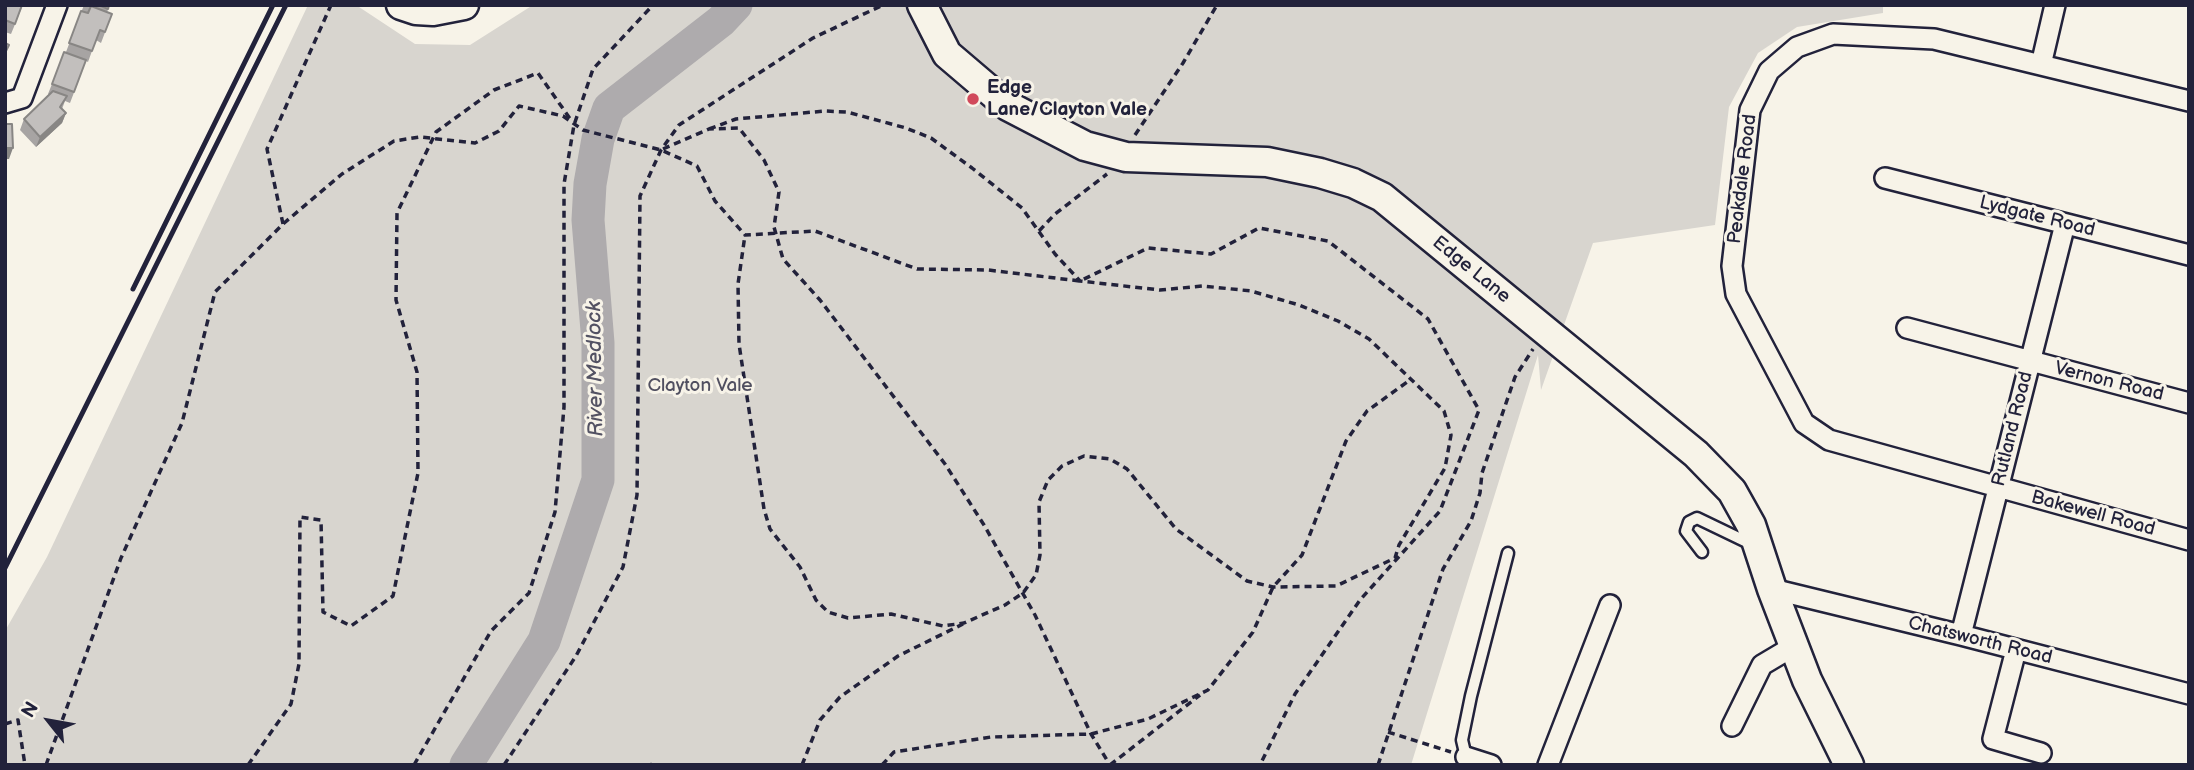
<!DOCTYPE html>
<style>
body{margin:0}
#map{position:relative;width:2194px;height:770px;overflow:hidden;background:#f7f3e8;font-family:"Balsamiq Sans",sans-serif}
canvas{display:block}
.frame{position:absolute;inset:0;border:7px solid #22223b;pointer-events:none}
.north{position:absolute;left:14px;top:686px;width:70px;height:70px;-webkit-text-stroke:5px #f7f3e8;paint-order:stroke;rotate:301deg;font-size:19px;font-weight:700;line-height:28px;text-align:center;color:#22223b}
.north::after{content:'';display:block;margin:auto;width:24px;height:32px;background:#22223b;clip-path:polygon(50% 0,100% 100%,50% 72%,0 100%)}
</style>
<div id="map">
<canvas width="2194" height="770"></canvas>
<div class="frame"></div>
<div class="north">N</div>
</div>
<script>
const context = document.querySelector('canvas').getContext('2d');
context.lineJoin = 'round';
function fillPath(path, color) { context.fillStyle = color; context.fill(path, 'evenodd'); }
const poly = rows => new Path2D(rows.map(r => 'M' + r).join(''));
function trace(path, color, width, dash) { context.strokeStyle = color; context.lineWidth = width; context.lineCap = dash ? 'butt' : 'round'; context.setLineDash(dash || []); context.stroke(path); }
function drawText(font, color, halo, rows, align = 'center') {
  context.font = font + ' "Balsamiq Sans",sans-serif'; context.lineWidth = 6; context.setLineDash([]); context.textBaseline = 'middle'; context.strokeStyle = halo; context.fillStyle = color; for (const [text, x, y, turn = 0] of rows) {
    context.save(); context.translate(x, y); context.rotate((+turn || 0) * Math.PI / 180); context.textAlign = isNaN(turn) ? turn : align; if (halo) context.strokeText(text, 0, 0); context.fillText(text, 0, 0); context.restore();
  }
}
fillPath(poly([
 [308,5,356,5,415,44,470,45,533,5,1883,5,1883,13,1797,27,1758,53,1729,107,1715,225,1593,243,1541,390,1538,355,1411,765,5,765,5,631,47,557]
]), '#d8d5cf');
trace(poly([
 [466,765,544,641,598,480,598,343,588,220,590,184,598,139,609,108,721,21,736,5]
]), '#aeabad', 33);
const lane = poly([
 [1702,552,1686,531,1689,522,1697,518,1751,544],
 [1466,757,1462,740,1471,696,1508,553]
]);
const street = poly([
 [2041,65,2055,5],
 [2189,101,1934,39,1833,34,1797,47,1769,71,1750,110,1732,266,1736,294,1804,423,1829,440,2189,540],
 [5,103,22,98,57,5],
 [1885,178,2189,255],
 [1907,328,2189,403],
 [1772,589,1961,635,2189,694],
 [1961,635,2065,224],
 [2016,650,1993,739,2041,753],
 [1732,726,1762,665,1794,646],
 [1466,757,1491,765],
 [1548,765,1610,605]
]);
const secondary = poly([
 [401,5,416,10,433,11,464,5],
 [922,5,947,54,1008,106,1085,146,1126,157,1267,162,1320,173,1353,183,1382,197,1696,454,1732,491,1751,525,1772,589,1807,680,1849,765]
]);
trace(lane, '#22223b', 15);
trace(street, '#22223b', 24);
trace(secondary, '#22223b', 33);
trace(poly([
 [709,129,736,119,825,111,847,112,906,128,931,138,972,168,1022,208,1055,254,1080,281,1160,290,1203,286,1251,291,1299,305,1338,321,1369,339,1444,411,1451,435,1445,468,1399,545,1395,558,1336,586,1273,587,1247,581,1176,529,1127,469,1110,459,1084,456,1062,466,1048,480,1039,502,1040,555,1036,575,1023,593,1005,605,964,623,943,626,891,614,848,618,828,612,816,600,800,567,770,529,764,509,739,344,738,284,745,235],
 [1135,135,1183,63,1217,5],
 [663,149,709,129,739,128,764,160,779,192,774,227,783,259,820,300,945,464,984,525,1035,615,1091,734,1110,765],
 [283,224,267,149,331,5],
 [1039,231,1055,214,1107,174],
 [5,724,18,720,25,765],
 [1388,732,1451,752],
 [46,765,121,558,182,423,215,292,283,224,342,174,394,141,420,137,475,143,499,131,519,106,563,116,583,130,661,150,697,166,715,201,745,235,815,231,917,269,988,270,1080,281,1148,248,1211,254,1259,228,1328,241,1428,319,1479,410,1440,511,1360,600,1295,694,1260,765],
 [248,765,291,704,299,664,300,517,321,520,323,612,351,626,393,596,418,473,417,372,396,300,397,213,436,132,494,90,538,73,571,120],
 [414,765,491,631,529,593,555,512,564,407,564,184,574,125,593,69,653,5],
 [504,765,576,656,623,567,637,495,640,196,661,150,679,125,813,38,883,5],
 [650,765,652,764],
 [802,765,820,720,840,697,898,656,963,624],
 [882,765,894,752,991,737,1091,734,1148,719,1208,690,1253,632,1273,587,1302,555,1346,441,1367,411,1410,380],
 [1110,765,1200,695],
 [1378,765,1443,569,1471,521,1480,493,1482,473,1515,377,1533,349]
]), '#22223b', 3.5, [7, 5]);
trace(lane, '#f7f3e8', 10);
trace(street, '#f7f3e8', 19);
trace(secondary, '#f7f3e8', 28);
trace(poly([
 [133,289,273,5],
 [5,568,286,5]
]), '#22223b', 5);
fillPath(poly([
 [5,5,23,5,11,34,5,32],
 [84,5,110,5,107,12,112,14,101,43,96,40,88,62,86,61,70,103,65,101,62,109,66,113,62,123,36,147,20,130,24,119,49,94,48,94,52,84,66,52]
]), '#a7a4a3');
fillPath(poly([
 [66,113,62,123,36,147,40,137],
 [5,148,13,148,9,159,5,159]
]), '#888684');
const building = poly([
 [5,5,22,5,15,24,5,20,5,5],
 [99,5,109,5,108,9,99,5],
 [91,6,112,14,105,32,100,30,92,51,69,43,81,11,88,13,91,6],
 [5,43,9,45,5,53,5,43],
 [64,52,86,60,74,92,52,84,64,52],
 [53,91,67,96,60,107,66,113,40,137,24,119,53,91],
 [5,124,12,124,13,148,5,148,5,124]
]);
fillPath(building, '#c2bfbd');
trace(building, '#888684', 2);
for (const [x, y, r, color] of [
 [973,99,7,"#d1495b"]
]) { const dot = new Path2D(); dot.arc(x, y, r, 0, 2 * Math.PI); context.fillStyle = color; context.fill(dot); trace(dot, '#f7f3e8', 2.5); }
drawText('bold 19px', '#22223b', '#f7f3e8', [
 ["Edge",987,88],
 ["Lane/Clayton Vale",987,110]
], 'left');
drawText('19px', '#22223b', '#f7f3e8', [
 ["Peakdale Road",1743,179,-83],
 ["Lydgate Road",2037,217,14],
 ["Edge Lane",1471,270,39],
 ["Vernon Road",2109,382,14],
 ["Rutland Road",2013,429,-76],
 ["Bakewell Road",2093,514,15],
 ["Chatsworth Road",1980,641,14]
]);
drawText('19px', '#504f60', '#f7f3e8', [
 ["Clayton Vale",700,386]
]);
drawText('italic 21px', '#535263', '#f7f3e8', [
 ["River Medlock",596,369,-91]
]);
</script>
